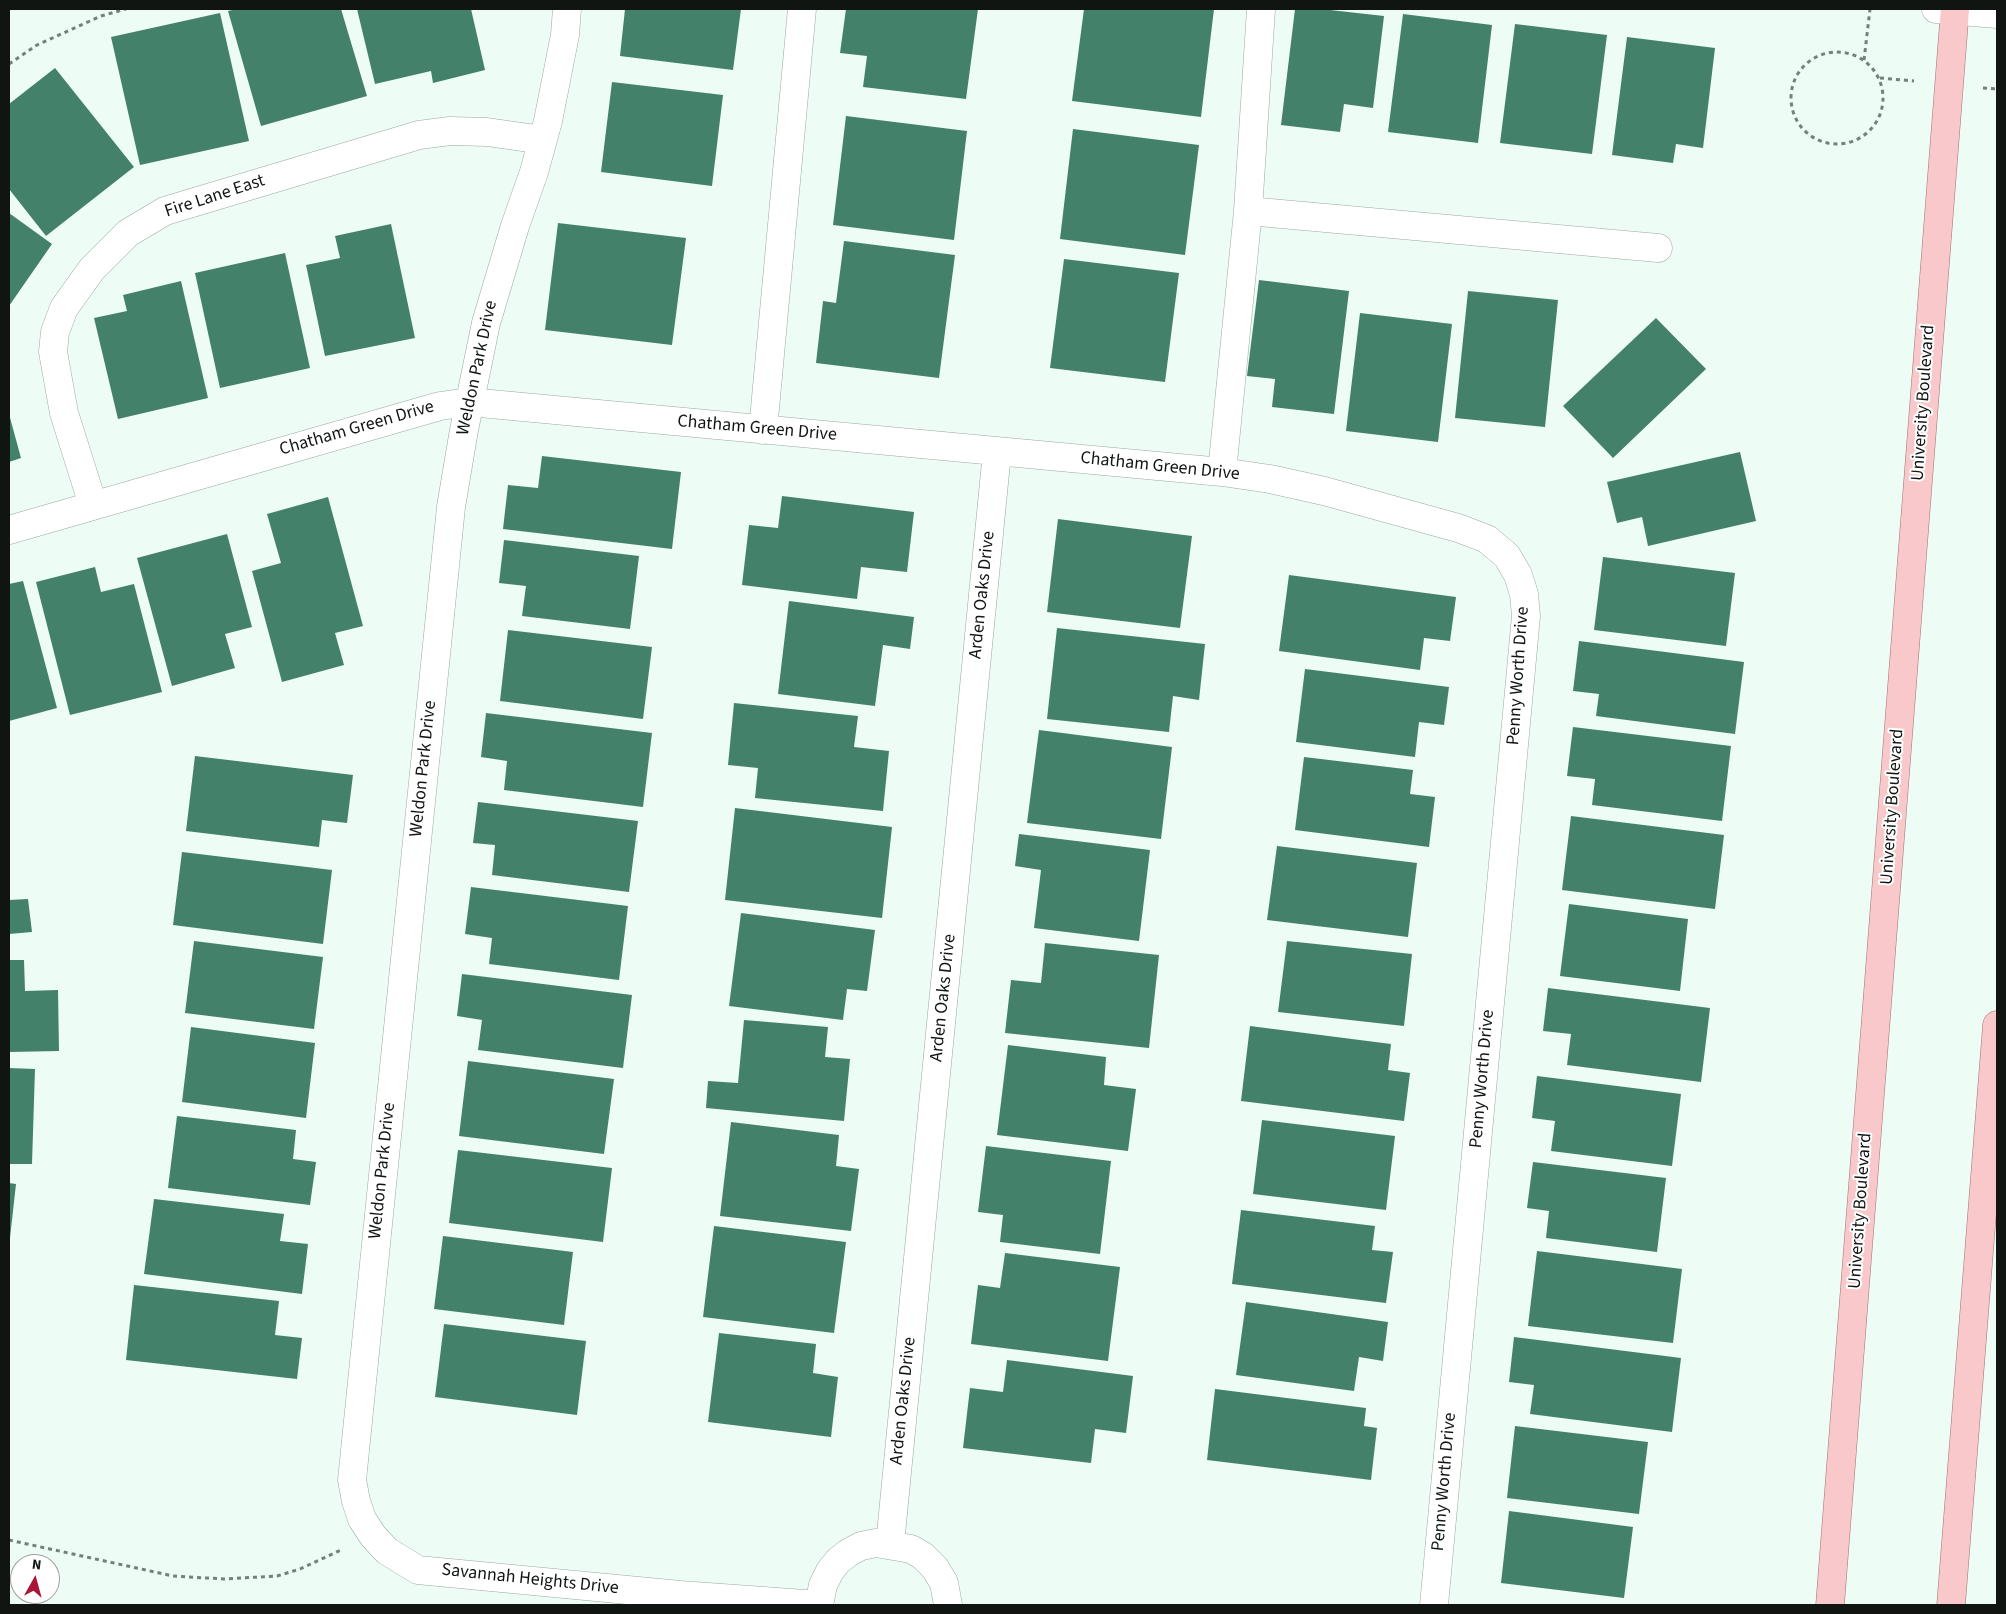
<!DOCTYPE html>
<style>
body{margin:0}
#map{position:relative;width:2006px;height:1614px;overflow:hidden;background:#edfcf5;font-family:"Source Sans 3",sans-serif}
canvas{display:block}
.frame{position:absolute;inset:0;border:10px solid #101512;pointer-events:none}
.north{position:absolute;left:10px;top:1554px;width:50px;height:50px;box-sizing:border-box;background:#fff;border:1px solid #9fa1a0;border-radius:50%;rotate:7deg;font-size:14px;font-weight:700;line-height:20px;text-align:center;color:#101512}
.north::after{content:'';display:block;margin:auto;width:18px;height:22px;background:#ac1636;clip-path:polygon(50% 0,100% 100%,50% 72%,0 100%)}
</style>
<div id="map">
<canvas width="2006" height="1614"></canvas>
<div class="frame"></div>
<div class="north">N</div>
</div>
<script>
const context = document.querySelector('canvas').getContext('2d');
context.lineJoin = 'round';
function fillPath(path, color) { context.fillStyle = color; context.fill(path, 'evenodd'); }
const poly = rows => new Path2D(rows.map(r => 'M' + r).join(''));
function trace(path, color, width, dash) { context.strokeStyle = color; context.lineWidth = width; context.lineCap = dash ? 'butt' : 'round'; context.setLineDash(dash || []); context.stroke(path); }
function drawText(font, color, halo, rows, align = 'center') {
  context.font = font + ' "Source Sans 3",sans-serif'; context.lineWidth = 4; context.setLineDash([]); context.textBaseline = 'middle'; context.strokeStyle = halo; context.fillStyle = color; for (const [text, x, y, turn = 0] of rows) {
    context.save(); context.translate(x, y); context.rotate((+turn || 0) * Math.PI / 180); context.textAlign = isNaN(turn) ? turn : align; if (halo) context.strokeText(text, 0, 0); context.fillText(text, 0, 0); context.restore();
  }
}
fillPath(poly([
 [237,9,341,9,367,96,261,126,228,11],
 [357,9,471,9,485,70,433,83,431,71,375,84],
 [625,9,741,9,733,70,620,56],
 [846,9,978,9,966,99,863,87,867,56,840,53],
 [1084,9,1214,9,1201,117,1072,101],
 [1295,9,1321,9,1384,16,1373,108,1344,104,1340,132,1281,125],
 [220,13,249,141,140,165,111,37],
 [1403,14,1492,25,1478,143,1388,132],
 [1515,24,1607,35,1592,154,1500,143],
 [1627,37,1715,48,1703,148,1676,144,1673,163,1612,155],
 [55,68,134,167,46,236,9,189,9,104],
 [612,82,723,95,712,186,601,172],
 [846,116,967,131,954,240,833,225],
 [1073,129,1199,145,1185,255,1060,239],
 [9,213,52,244,9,306],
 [558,223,686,238,672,345,545,330],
 [391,224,415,338,325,356,306,265,340,258,335,236],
 [844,241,955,255,939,378,816,363,823,301,836,303],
 [285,253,310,368,220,388,195,273],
 [1064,259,1179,273,1165,382,1050,368],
 [1259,280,1349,291,1334,414,1272,407,1275,379,1247,376],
 [181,281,208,398,118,419,94,318,127,311,123,295],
 [1468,291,1558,300,1545,427,1455,418],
 [1360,313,1452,324,1438,442,1346,431],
 [1656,318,1706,369,1613,458,1563,406],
 [9,414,21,458,9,462],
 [1740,452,1756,521,1648,546,1642,517,1617,523,1607,482],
 [542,456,681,472,672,549,503,529,508,485,538,488],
 [782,496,914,512,907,572,861,567,857,599,742,585,749,525,778,528],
 [328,497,363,626,335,633,344,665,282,682,252,571,281,563,267,514],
 [1058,519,1192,536,1180,628,1047,612],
 [227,534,252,627,225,634,235,668,172,686,137,558],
 [504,540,639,556,630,629,522,616,526,586,499,583],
 [1603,557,1735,573,1726,646,1594,630],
 [95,567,101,592,134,584,162,692,70,715,36,582],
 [1289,575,1456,597,1450,641,1424,638,1420,670,1279,651],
 [23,581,57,708,9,721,9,584],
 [789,601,914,617,910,649,883,645,875,706,778,694],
 [1057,628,1205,644,1199,700,1173,696,1169,732,1047,719],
 [508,630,652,647,643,719,500,701],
 [1579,641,1744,662,1735,734,1596,716,1599,694,1573,691],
 [1305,669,1449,687,1444,725,1419,722,1415,757,1296,742],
 [734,703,858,716,854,747,889,751,883,811,755,798,758,768,728,765],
 [486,713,652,733,643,807,504,790,507,761,481,757],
 [1573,727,1731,746,1722,821,1592,805,1595,779,1567,776],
 [1039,730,1172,747,1161,839,1027,823],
 [195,756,353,775,347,823,322,820,319,847,186,831],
 [1304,757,1413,770,1410,794,1435,797,1429,847,1295,830],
 [478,802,638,821,629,892,492,875,495,845,473,843],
 [735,808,892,827,882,918,725,900],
 [1571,816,1724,835,1715,909,1562,890],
 [1019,834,1150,850,1139,941,1034,928,1041,870,1015,866],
 [1277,846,1417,863,1408,937,1267,920],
 [182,852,332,870,323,944,173,925],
 [471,887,628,906,619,980,489,964,492,938,465,934],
 [28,899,32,932,9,934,9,900],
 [1569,904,1688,919,1680,991,1560,976],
 [741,913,875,930,867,991,847,989,843,1020,729,1006],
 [194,941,323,957,314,1029,185,1013],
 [1287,941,1412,954,1404,1026,1278,1012],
 [1045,943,1159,955,1149,1048,1005,1033,1011,980,1041,983],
 [9,960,24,960,25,991,58,990,59,1051,9,1052],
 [462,974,632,995,623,1068,478,1050,482,1020,457,1016],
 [1548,988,1710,1008,1701,1082,1567,1065,1571,1034,1543,1031],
 [744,1020,828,1027,825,1057,850,1059,844,1121,706,1108,708,1081,738,1083],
 [1250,1026,1391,1044,1388,1070,1410,1073,1404,1121,1241,1101],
 [191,1027,315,1043,306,1118,182,1102],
 [1008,1045,1106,1057,1104,1085,1136,1089,1128,1151,997,1135],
 [468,1061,614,1079,604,1154,459,1136],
 [9,1068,35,1069,32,1164,9,1164],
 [1537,1076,1681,1094,1672,1166,1551,1151,1555,1121,1532,1118],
 [177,1116,296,1130,293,1159,316,1162,310,1205,168,1188],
 [1262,1120,1395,1136,1386,1210,1253,1194],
 [731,1122,839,1135,836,1166,859,1169,851,1231,720,1216],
 [986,1146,1111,1161,1100,1254,1000,1242,1003,1215,978,1212],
 [458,1150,612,1168,603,1242,449,1223],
 [1533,1162,1666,1178,1657,1252,1546,1238,1549,1211,1527,1208],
 [9,1183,16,1184,10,1238,9,1238],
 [154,1199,284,1214,280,1241,308,1244,302,1294,144,1274],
 [1241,1210,1375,1226,1372,1250,1393,1252,1386,1303,1232,1284],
 [714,1226,846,1242,834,1333,703,1317],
 [443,1236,573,1252,564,1325,434,1309],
 [1537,1251,1682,1269,1673,1343,1528,1326],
 [1005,1253,1120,1267,1108,1361,971,1344,978,1285,1000,1288],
 [134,1285,279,1301,275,1335,302,1338,297,1379,126,1360],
 [1246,1302,1388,1322,1383,1361,1359,1357,1354,1391,1236,1375],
 [444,1324,586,1341,577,1415,435,1397],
 [719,1333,816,1344,813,1373,838,1377,831,1437,708,1422],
 [1514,1337,1681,1358,1672,1432,1530,1414,1534,1385,1509,1382],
 [1007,1360,1133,1376,1126,1433,1095,1429,1091,1463,963,1448,970,1388,1003,1392],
 [1215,1389,1366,1408,1364,1426,1377,1428,1371,1480,1207,1460],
 [1515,1426,1648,1442,1639,1514,1507,1498],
 [1509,1511,1633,1527,1624,1598,1501,1583]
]), '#44816a');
const minor = poly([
 [567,9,565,35,548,121,534,172,515,226,486,323,464,430,451,507,352,1480,356,1501,362,1519,373,1536,387,1551,418,1570,680,1595,819,1605],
 [1936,9,1997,14],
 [1248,211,1658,248],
 [763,430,802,9],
 [1222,472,1248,211,1261,9],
 [93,505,64,413,53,352,55,332,64,308,92,269,128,233,165,211,419,135,450,131,487,132,543,140],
 [9,530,440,406,469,402,1222,472,1270,479,1324,491,1458,528,1487,539,1507,556,1518,575,1524,594,1526,616,1434,1605],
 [890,1544,997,452],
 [819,1605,823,1585,830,1571,838,1561,848,1553,861,1546,876,1543,911,1549,923,1556,935,1568,944,1583,948,1605]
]);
const major = poly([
 [1830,1605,1955,9],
 [1951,1605,1997,1025]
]);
trace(minor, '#9ba9a2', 29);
trace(major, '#a47172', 29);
trace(poly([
 '1791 98a46 46 0 1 1 92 0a46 46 0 1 1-92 0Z',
 [1864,60,1870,9],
 [9,64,37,45,101,16,126,9],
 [1880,78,1914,81],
 [1983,88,1997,89],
 [9,1540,173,1576,224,1579,277,1576,300,1569,341,1550]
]), '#767f7a', 3, [4, 4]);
trace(minor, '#fff', 28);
trace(major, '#f8c8ca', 28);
drawText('18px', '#101512', '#fff', [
 ["Fire Lane East",215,197,-18],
 ["Weldon Park Drive",478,368,-78],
 ["University Boulevard",1924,403,-86],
 ["Chatham Green Drive",357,429,-16],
 ["Chatham Green Drive",757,429,5],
 ["Chatham Green Drive",1160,467,6],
 ["Arden Oaks Drive",983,595,-84],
 ["Penny Worth Drive",1519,676,-86],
 ["Weldon Park Drive",424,769,-84],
 ["University Boulevard",1893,807,-86],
 ["Arden Oaks Drive",944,998,-84],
 ["Penny Worth Drive",1483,1079,-85],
 ["Weldon Park Drive",383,1171,-84],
 ["University Boulevard",1861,1211,-86],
 ["Arden Oaks Drive",904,1401,-84],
 ["Penny Worth Drive",1445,1482,-85],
 ["Savannah Heights Drive",530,1580,6]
]);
</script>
